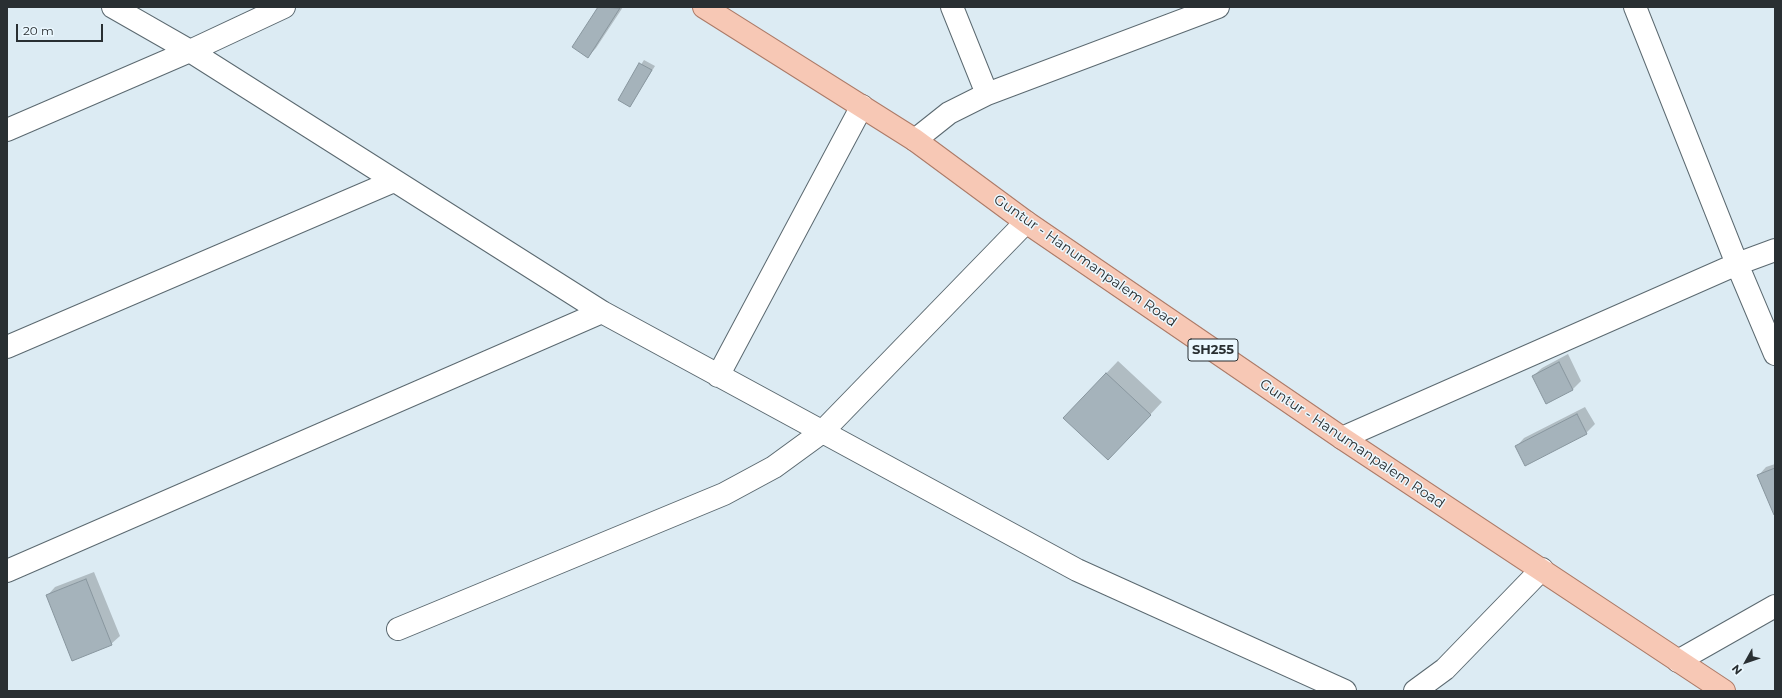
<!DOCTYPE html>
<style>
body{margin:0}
#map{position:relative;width:1782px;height:698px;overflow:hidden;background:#dcebf3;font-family:Montserrat,sans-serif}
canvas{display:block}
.frame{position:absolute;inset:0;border:8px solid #292f32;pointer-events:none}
.north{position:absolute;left:1726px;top:642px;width:40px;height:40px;-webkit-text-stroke:3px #ebf8ff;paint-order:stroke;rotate:230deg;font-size:11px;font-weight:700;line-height:16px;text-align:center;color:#292f32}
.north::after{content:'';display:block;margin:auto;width:14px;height:18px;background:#292f32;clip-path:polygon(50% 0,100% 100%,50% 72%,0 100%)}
.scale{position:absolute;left:16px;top:24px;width:87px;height:18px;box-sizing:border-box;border:2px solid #292f32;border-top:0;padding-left:5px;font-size:12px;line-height:14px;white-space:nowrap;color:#292f32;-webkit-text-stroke:3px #ebf8ff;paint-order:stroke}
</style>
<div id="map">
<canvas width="1782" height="698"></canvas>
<div class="frame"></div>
<div class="north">N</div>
<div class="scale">20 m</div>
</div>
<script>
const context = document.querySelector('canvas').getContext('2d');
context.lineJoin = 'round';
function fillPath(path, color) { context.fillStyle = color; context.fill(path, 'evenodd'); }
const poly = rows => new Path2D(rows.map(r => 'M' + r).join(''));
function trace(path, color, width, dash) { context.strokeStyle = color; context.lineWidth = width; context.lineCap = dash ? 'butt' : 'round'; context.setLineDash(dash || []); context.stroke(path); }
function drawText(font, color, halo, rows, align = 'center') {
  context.font = font + ' Montserrat,sans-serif'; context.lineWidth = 3; context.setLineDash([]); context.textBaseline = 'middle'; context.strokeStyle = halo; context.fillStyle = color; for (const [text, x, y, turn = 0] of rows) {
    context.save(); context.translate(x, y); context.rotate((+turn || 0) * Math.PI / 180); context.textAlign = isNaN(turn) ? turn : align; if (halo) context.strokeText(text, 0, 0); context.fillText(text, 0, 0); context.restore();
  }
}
fillPath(poly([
 [599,7,623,7,596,48,588,57,573,47],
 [644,60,655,66,630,106,619,99],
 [1568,354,1581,381,1573,389,1547,402,1533,376,1542,368],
 [1118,361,1162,402,1120,447,1064,418],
 [1585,407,1595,424,1586,433,1516,447,1524,438],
 [1775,464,1775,513,1758,476,1766,467],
 [94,572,120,636,111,644,47,596,55,587]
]), '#0003');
const building = poly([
 [598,7,620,8,588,58,572,47,598,7],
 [639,63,652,70,630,107,618,100,639,63],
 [1559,362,1573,390,1546,404,1532,376,1559,362],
 [1106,373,1151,415,1108,460,1063,418,1106,373],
 [1577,414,1587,434,1525,466,1515,446,1577,414],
 [1775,468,1775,514,1774,515,1757,475,1775,468],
 [86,579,112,645,72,661,46,595,86,579]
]);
fillPath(building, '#a5b3bb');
trace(building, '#88969e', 1);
const street = poly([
 [113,7,190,51,602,312,1077,570,1345,691],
 [952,7,987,94,1218,7],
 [1635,7,1737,264,1775,354],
 [7,130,190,51,284,7],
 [915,140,949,113,987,94],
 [7,347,394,181],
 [718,376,862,106],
 [1342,438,1737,264,1775,250],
 [7,571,602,312],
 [398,629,724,494,774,467,822,432,1026,222],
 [1678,661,1775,606],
 [1415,691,1445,669,1542,569]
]);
const primary = poly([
 [704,7,915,140,1026,222,1342,438,1724,691]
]);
trace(street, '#5b6970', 24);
trace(primary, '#ac7a67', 24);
trace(street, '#fff', 22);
trace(primary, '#f7c8b5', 22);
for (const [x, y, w] of [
 [1213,350,50]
]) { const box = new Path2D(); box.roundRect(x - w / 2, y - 11, w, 22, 3); context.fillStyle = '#ebf8ff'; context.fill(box); trace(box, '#292f32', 1); }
drawText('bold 13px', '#292f32', null, [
 ["SH255",1213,350]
]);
drawText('14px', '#292f32', '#ebf8ff', [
 ["Guntur - Hanumanpalem Road",1085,261,35],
 ["Guntur - Hanumanpalem Road",1352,444,34]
]);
</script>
